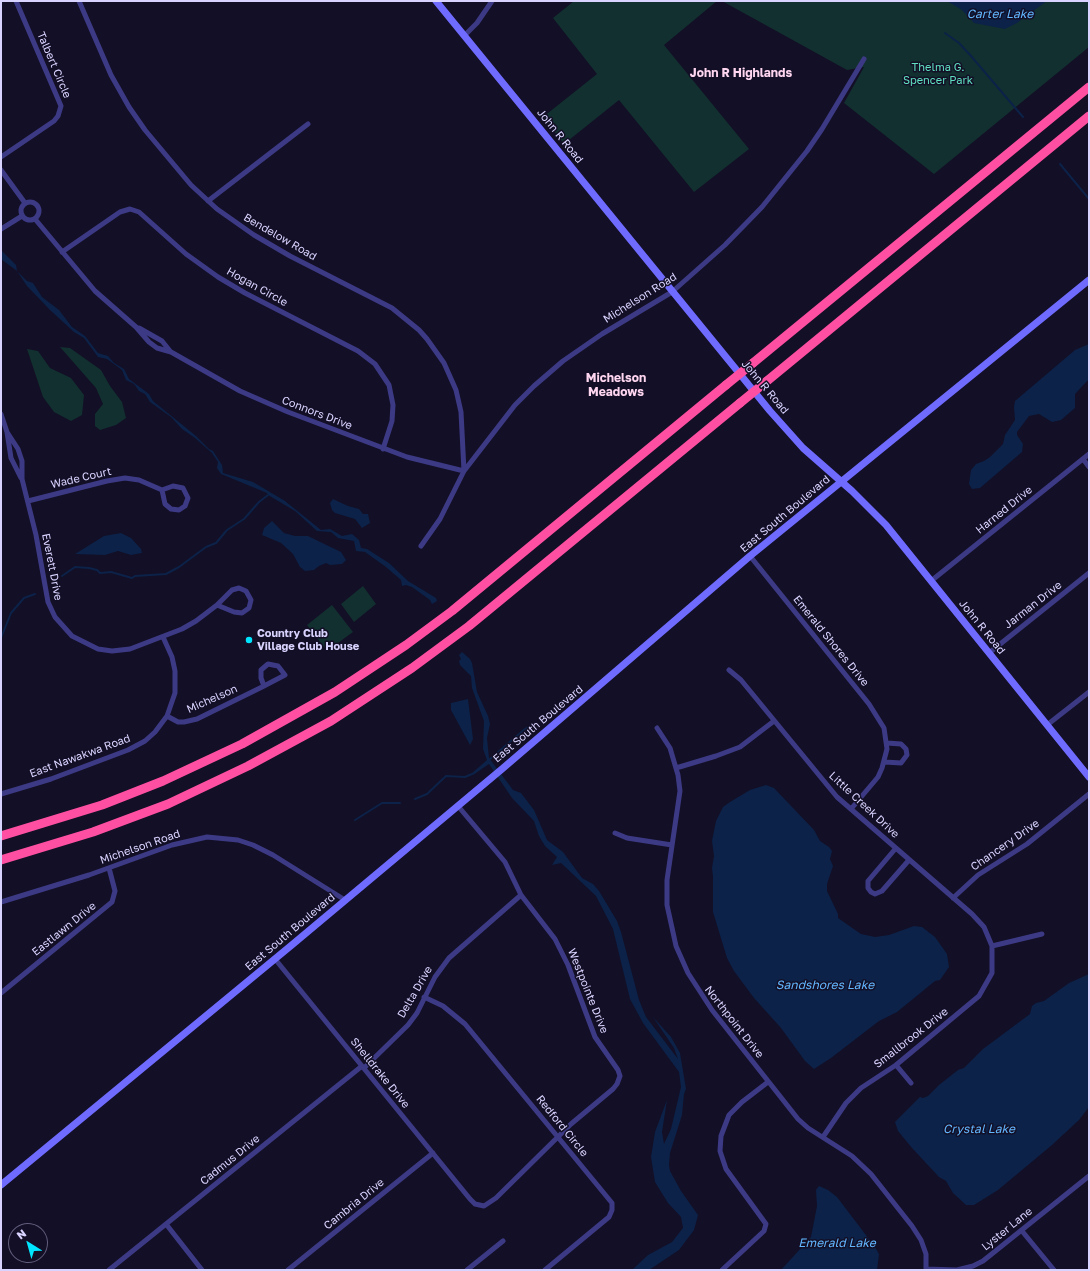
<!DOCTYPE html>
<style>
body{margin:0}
#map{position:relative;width:1090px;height:1271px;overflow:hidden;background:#130f26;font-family:"Golos Text",sans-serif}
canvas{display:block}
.frame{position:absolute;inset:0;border:2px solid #d9d4ff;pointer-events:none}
.north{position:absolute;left:8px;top:1223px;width:40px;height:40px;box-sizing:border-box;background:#130f26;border:1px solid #625e7d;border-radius:50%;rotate:323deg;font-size:11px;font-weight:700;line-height:16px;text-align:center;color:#d9d4ff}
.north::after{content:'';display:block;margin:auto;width:14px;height:18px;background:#00e5ff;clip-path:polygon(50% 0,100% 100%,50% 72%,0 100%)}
</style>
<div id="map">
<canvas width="1090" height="1271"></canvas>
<div class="frame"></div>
<div class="north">N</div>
</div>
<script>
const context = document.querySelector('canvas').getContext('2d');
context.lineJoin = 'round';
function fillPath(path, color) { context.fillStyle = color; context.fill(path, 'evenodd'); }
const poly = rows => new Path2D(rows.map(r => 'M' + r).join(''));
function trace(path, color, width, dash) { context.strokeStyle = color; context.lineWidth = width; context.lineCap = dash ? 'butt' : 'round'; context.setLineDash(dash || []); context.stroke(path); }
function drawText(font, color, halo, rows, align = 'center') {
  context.font = font + ' "Golos Text",sans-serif'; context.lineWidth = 3; context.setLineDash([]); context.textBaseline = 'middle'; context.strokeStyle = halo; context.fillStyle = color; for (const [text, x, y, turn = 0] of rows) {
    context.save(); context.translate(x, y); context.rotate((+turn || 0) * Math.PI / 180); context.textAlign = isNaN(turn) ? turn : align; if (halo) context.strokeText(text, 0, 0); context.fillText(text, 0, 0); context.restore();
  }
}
fillPath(poly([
 [574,1,717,1,664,45,749,149,694,192,619,100,564,144,543,117,597,74,553,18],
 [722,1,1089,1,1089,47,934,174,844,103,864,67,847,70],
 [60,347,70,348,101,370,110,386,122,402,126,418,116,425,100,430,95,426,95,414,103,404,96,388],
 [27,349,38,351,50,368,71,378,84,395,82,415,71,421,54,412,43,397],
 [363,586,376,604,354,622,341,604],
 [332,605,353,632,327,651,307,625]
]), '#12302f');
fillPath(poly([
 [947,1,1047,1,1017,23,1005,29,974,23,962,10],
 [1,250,16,265,17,271,27,281,33,283,42,297,59,310,72,327,85,336,98,353,108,356,114,363,124,369,129,379,149,394,153,401,196,436,209,449,213,451,222,465,223,473,253,482,285,501,321,530,330,529,342,536,352,534,359,540,361,548,367,549,389,563,408,581,436,598,437,601,432,604,430,600,412,587,406,585,402,586,401,580,386,567,365,552,356,551,354,541,338,538,331,532,317,531,295,511,268,495,267,493,221,474,217,468,218,462,212,453,195,438,182,429,171,417,150,402,145,394,139,391,134,384,126,380,122,370,107,359,98,357,84,338,74,332,50,310,27,286,17,271,1,259],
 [1089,344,1089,379,1075,394,1075,408,1061,420,1052,422,1039,414,1029,416,1017,432,1017,435,1023,444,1022,452,980,488,972,489,969,484,971,470,976,464,984,461,990,457,1003,444,1005,435,1015,420,1014,407,1015,401,1075,350],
 [333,499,348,506,359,509,363,514,368,514,370,523,362,528,355,519,335,513,332,510,330,503],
 [272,521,284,533,295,536,308,536,341,552,346,560,342,564,330,565,326,563,319,566,314,570,305,571,300,567,293,554,281,543,262,535,264,528],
 [121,533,131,538,141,549,142,553,131,555,118,551,105,555,75,554,104,536],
 [462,652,470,659,472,663,477,692,488,716,490,724,487,738,489,758,513,790,521,793,534,810,547,840,563,852,582,878,593,884,599,891,617,921,621,932,639,1000,646,1017,678,1059,674,1048,653,1017,671,1037,680,1053,686,1089,684,1094,682,1115,670,1153,669,1165,670,1171,681,1191,698,1215,697,1219,694,1230,679,1250,649,1270,632,1270,648,1255,672,1242,683,1228,681,1217,668,1203,655,1182,651,1157,655,1132,667,1100,662,1132,664,1144,671,1129,681,1087,679,1072,643,1023,630,999,613,929,596,896,561,863,552,865,557,857,545,846,539,836,534,821,512,798,489,764,473,775,471,774,487,760,483,749,484,721,472,688,471,676,460,665,459,661,461,659,459,655],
 [468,699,473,739,470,745,451,710,451,703],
 [766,785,774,788,814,830,820,841,829,847,832,851,830,859,833,866,827,884,827,891,838,914,838,918,861,934,875,937,889,935,914,926,922,927,935,937,947,954,949,967,940,980,935,981,897,1012,879,1021,831,1058,814,1069,805,1061,781,1028,754,998,734,971,727,958,713,912,713,877,712,868,714,856,712,841,716,821,723,807,730,802,750,790],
 [1089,974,1089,1107,1079,1120,1052,1145,998,1190,974,1205,966,1205,953,1193,946,1181,939,1177,912,1148,898,1131,895,1122,920,1097,923,1098,928,1096,939,1085,958,1070,964,1068,983,1049,1030,1014,1032,1006,1036,1003,1044,1001,1069,983],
 [819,1186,828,1190,837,1197,875,1247,879,1254,877,1270,781,1270,811,1237,817,1206,816,1190]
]), '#0c2248');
trace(poly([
 [945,33,959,43,971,56,1023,117],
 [1060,164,1089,199],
 [62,576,75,567,89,568,97,570,100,573,111,572,132,578,135,576,166,574,179,567,206,547,216,543,227,530,244,519,259,502,268,495],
 [1,638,11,613,24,598,35,594],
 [490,759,525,729,535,723],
 [415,799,427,794,446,776,465,777,472,774],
 [355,820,382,803,400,803]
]), '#0c2248', 2);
trace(poly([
 [464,36,477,23,492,1],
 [1,157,54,121,58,116,61,106,16,1],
 [1,170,25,203],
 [208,201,308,124],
 '21 211a9 9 0 1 1 18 0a9 9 0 1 1-18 0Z',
 [35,219,95,291,136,327,149,342,157,348,171,352,240,391,288,412,407,457,464,471,461,412,456,390,444,363,427,339,419,330,392,308,290,256,254,235,217,209,191,185,145,130,129,107,111,75,79,1],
 [1,229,22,216],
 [62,252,120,212,130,209,139,212,186,254,218,277,245,293,358,351,375,364,389,385,393,405,392,421,383,449],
 [139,328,162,341,170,351],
 [1,414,7,432,11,458,21,478],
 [7,432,18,449,22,461,22,479,36,535,48,602,55,617,72,636,98,649,112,651,130,649,182,629,196,621,217,605,234,612,242,613,249,608,251,600,246,591,239,588,232,590,217,605],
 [1083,459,1089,467],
 [28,501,107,481,125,478,139,480,162,490,165,504,171,509,179,510,185,506,188,498,183,488,173,486,162,490],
 [421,546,440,519,464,471,515,405,534,386,563,361,602,334,672,292,725,245,762,207,807,151,822,129,864,59],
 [750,556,869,704,884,728,887,749,882,768,878,777,851,809],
 [931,581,1089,454],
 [989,653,1089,573],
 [729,670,741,680,837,797,972,914,984,927,992,946,992,973,979,996,896,1065,861,1088,846,1103,823,1137],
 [167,716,178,722,184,722,197,719,258,689,264,686,285,675,278,666,268,664,261,670,261,678,264,686],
 [1047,725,1089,692],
 [657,728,670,748,678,775,680,791,667,880,667,905,676,946,688,973,712,1010,798,1119,808,1128,852,1156,871,1174,912,1226,921,1240,926,1254,926,1270],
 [885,762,901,763,907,755,906,749,901,744,887,743],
 [676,768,716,756,740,747,774,721],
 [1,794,51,779,128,750,145,741,155,732,167,716,175,693,175,671,172,657,163,637],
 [615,833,627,838,672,845],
 [896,848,868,881,868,888,871,892,875,894,882,891,909,860],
 [953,898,978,875,1027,844,1089,794],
 [1,902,89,875,172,845,207,837,238,840,253,845,273,855,345,900],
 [992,946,1042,934],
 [275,959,470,1199,475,1204,484,1206,496,1198,571,1124,613,1089,617,1084,620,1076,618,1070,595,1037,568,965,555,939,521,895,505,862,458,806],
 [1,993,112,902,115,891,109,868],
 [424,997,443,1006,465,1024,612,1203,612,1210,609,1217,545,1270],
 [896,1065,911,1083],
 [364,1068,408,1025,417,1013,435,977,449,958,521,895],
 [166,1224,202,1270],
 [1022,1231,1054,1270],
 [926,1269,957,1270,973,1266,983,1261,1089,1176],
 [109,1270,362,1066],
 [288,1270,433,1153],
 [467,1270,503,1241],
 [722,1270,764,1231,766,1224,726,1169,720,1151,721,1136,729,1115,742,1102,768,1082]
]), '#3d3a85', 5);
trace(poly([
 [436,1,770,411,803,448,852,491,886,525,1089,777],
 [1,1185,293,944,502,769,750,556,1089,280]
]), '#6f6bff', 7);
trace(poly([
 [753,363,1089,87],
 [767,381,1089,116],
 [1,836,102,805,163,781,242,744,335,692,406,645,452,611,726,385],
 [1,860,93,832,168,804,248,766,331,721,412,668,469,626,740,403]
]), '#ff4fa3', 9);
trace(poly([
 [726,385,753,363],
 [740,403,767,381]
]), '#ff4fa3', 9);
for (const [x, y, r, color] of [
 [249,640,4,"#00e5ff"]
]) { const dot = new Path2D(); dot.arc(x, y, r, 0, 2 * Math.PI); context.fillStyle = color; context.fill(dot); trace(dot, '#130f26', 1.5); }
drawText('11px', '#d9d4ff', '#130f26', [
 ["Talbert Circle",54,65,67],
 ["John R Road",560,136,51],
 ["Bendelow Road",280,237,30],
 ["Hogan Circle",257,287,29],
 ["Michelson Road",640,298,-32],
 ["John R Road",765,387,50],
 ["Connors Drive",317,413,21],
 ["Wade Court",81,478,-13],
 ["Harned Drive",1004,510,-39],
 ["East South Boulevard",785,514,-40],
 ["Everett Drive",52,567,79],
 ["Jarman Drive",1033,605,-38],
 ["John R Road",982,627,51],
 ["Emerald Shores Drive",831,641,51],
 ["Michelson",212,699,-24],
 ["East South Boulevard",538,724,-40],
 ["East Nawakwa Road",80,756,-20],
 ["Little Creek Drive",864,805,43],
 ["Chancery Drive",1005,845,-35],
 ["Michelson Road",140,847,-19],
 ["Eastlawn Drive",64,929,-39],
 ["East South Boulevard",290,932,-40],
 ["Westpointe Drive",588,991,68],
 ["Delta Drive",415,992,-60],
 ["Northpoint Drive",734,1022,52],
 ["Smallbrook Drive",911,1038,-38],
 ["Shelldrake Drive",380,1073,51],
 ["Redford Circle",562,1126,51],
 ["Cadmus Drive",230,1160,-39],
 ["Cambria Drive",354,1204,-39],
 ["Lyster Lane",1007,1229,-39]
]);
drawText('11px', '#5fe0c0', '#130f26', [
 ["Thelma G.",938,68],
 ["Spencer Park",938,81]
]);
drawText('bold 11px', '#d9d4ff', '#130f26', [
 ["Country Club",257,634],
 ["Village Club House",257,647]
], 'left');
drawText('italic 12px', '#62b6ff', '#130f26', [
 ["Carter Lake",1000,14],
 ["Sandshores Lake",825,985],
 ["Crystal Lake",979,1129],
 ["Emerald Lake",837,1243]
]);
drawText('bold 12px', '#ffd6f0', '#130f26', [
 ["John R Highlands",741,73],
 ["Michelson",616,378],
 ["Meadows",616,392]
]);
</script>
